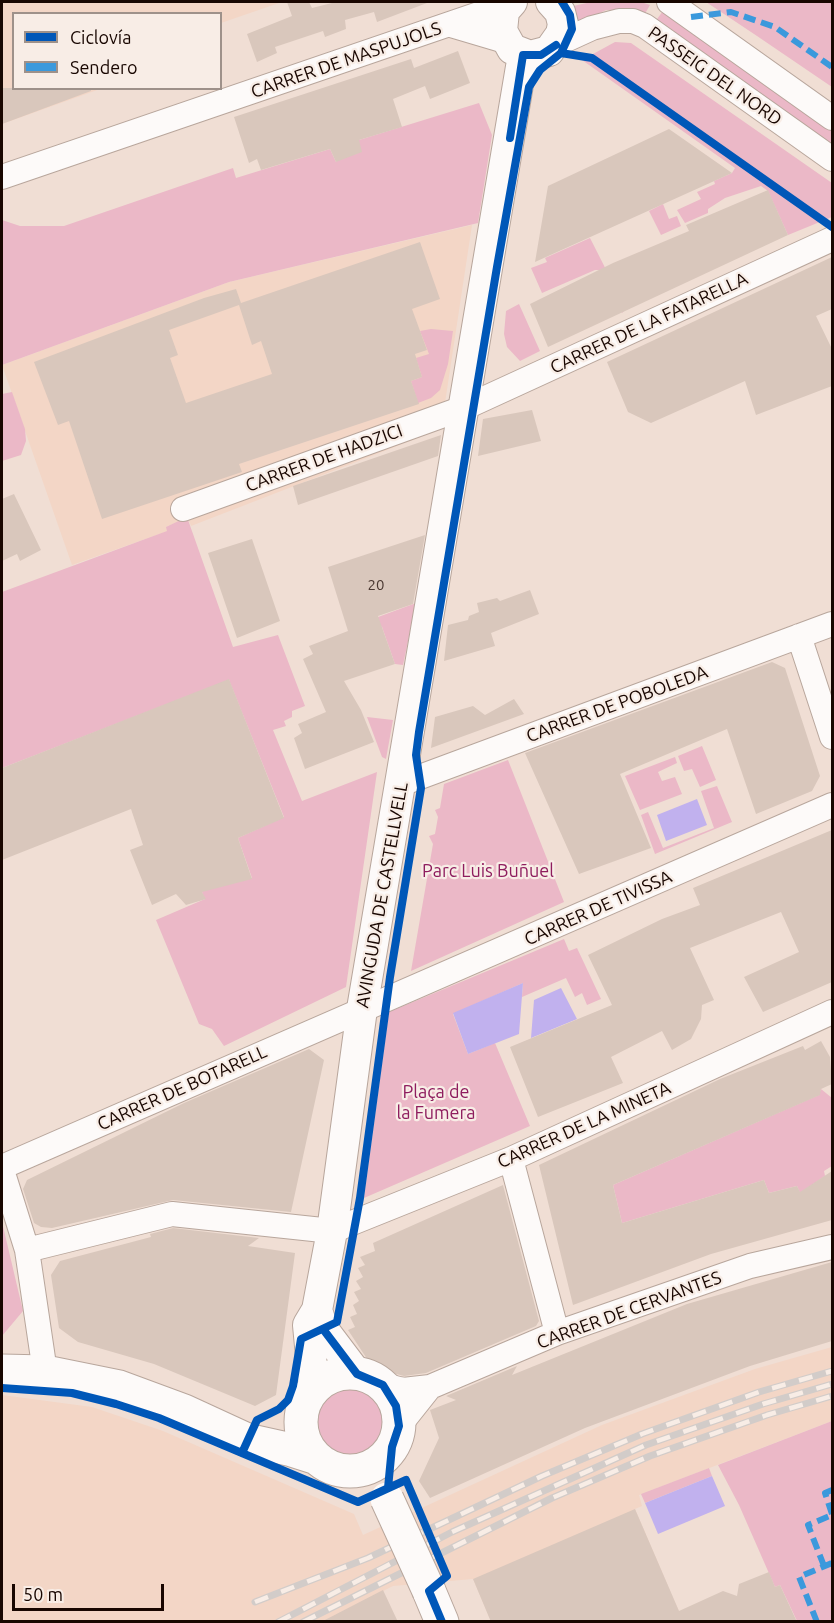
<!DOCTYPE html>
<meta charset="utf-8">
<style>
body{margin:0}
#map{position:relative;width:834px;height:1623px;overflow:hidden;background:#f0ded4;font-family:Ubuntu,sans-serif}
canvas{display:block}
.frame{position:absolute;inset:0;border:3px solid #180600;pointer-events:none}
.legend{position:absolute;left:12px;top:12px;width:210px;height:78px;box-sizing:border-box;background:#f8ede6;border:2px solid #9e918a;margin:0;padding:8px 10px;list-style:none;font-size:18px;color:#180600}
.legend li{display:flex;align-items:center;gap:12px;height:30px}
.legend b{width:30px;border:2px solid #9e918a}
.scale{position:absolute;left:12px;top:1584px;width:152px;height:27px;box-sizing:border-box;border:3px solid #180600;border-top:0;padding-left:8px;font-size:18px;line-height:21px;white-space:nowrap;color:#180600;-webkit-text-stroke:4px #f8ede6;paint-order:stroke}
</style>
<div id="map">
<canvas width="834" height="1623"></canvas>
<div class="frame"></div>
<ul class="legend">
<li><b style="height:8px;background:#0057b8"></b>Ciclovía</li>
<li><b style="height:8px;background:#3b99dc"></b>Sendero</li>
</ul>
<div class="scale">50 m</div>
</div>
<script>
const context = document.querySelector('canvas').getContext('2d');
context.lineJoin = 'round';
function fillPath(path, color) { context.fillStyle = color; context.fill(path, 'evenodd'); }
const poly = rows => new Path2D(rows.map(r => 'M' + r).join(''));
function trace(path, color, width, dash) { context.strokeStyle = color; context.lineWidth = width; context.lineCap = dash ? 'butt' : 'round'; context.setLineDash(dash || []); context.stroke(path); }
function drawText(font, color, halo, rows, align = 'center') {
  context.font = font + ' Ubuntu,sans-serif'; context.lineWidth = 4.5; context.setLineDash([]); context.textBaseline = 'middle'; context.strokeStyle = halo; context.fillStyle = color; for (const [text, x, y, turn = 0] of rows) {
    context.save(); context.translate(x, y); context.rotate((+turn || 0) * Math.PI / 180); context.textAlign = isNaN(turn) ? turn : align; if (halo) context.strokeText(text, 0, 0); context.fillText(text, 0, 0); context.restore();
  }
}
fillPath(poly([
 [2,2,282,2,221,23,220,14,14,14,14,88,100,89,2,124],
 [472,225,441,429,191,526,188,518,166,527,168,531,72,565,2,365,229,282],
 [832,1347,832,1421,639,1495,642,1506,635,1509,683,1621,491,1621,473,1579,393,1586,324,1621,2,1621,2,1395,92,1407,163,1431,354,1514,363,1535,602,1425,755,1369]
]), '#f3d6c6');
fillPath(poly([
 [591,2,641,2,650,5,643,17,628,11,606,10,573,26,569,7],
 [706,2,832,2,832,87,757,36],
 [663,11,832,131,832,149,654,23],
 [615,42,631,43,832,183,832,217,788,235,768,191,761,186,725,198,708,209,708,213,685,223,677,210,701,199,697,192,715,184,714,181,732,173,735,168,582,60],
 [479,103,492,135,478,223,229,282,2,365,2,220,20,226,64,226,233,168,236,178,330,149,336,162,359,140],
 [663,204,669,219,677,216,681,226,661,235,649,211],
 [590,238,626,309,622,313,601,270,595,270,542,293,531,268,547,262,545,258],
 [519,304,540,351,520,361,507,347,504,334,506,311],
 [431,329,453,331,448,364,440,390,431,398,418,403,411,381,422,377,416,358,429,354,420,331],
 [12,392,25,429,26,441,21,455,2,461,2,394],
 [187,517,233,647,278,635,305,706,292,711,292,717,284,721,286,726,273,730,302,801,377,772,346,987,224,1046,212,1029,199,1024,156,920,205,899,188,861,252,878,238,838,284,817,229,680,2,768,2,592,167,531,166,527],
 [416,603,403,665,395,664,382,627,370,620],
 [367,717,393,720,386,759,382,757],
 [702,746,716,780,700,787,692,769,684,771,678,756],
 [675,757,677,763,658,772,662,781,675,777,682,794,640,810,625,776],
 [508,760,564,902,411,971,433,844,429,836,435,834,438,817,435,810,440,808,444,784],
 [717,786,732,822,655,854,641,815,648,812,663,848,714,828,701,791],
 [564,939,569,951,577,948,601,999,587,1005,582,993,575,997,566,978,522,997,523,983,453,1014,468,1054,495,1043,530,1126,364,1198,389,1012],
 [821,1089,832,1098,832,1166,824,1171,825,1176,800,1193,797,1186,769,1193,764,1180,622,1223,613,1185,819,1095],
 [2,1222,23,1311,2,1336],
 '316 1422a34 34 0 1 1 68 0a34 34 0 1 1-68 0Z',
 [832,1421,832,1621,797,1621,780,1585,775,1587,739,1505,718,1465],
 [709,1468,712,1476,645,1503,641,1494]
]), '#ebb8c7');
fillPath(poly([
 [697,799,707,825,666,841,657,815],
 [523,983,519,1034,468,1054,453,1013],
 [561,988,577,1019,531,1038,534,1000],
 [712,1476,725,1506,658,1534,645,1503]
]), '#c1b1ee');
fillPath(poly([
 [287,2,309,2,312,8,336,2,427,3,377,22,374,12,345,20,346,29,325,37,323,31,275,47,277,53,257,62,247,34,292,16],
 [458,51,470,83,430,99,425,86,393,99,402,127,359,140,362,152,336,162,330,149,261,170,257,159,249,163,234,117,411,59,414,68],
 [2,88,91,88,91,91,2,124],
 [669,129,732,173,535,262,548,186],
 [768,190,788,235,548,347,530,304,613,263,689,231,686,225],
 [420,242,440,299,412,309,427,350,415,354,422,377,411,381,419,404,239,464,242,472,102,519,69,421,58,425,34,362,204,298,236,289,241,303],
 [239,305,252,345,261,341,272,374,186,403,170,358,178,355,169,330],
 [832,257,832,309,816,316,832,349,832,386,756,415,745,381,651,423,628,412,607,362],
 [532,410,541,441,478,456,483,419],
 [441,435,438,456,298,505,293,486],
 [14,494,41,550,20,561,17,554,2,561,2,499],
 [425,535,413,604,378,616,395,664,344,681,361,710,374,742,305,769,294,738,302,733,298,724,326,712,303,659,313,654,309,646,348,631,328,567],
 [252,539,280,621,237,638,208,553],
 [530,590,539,614,491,633,495,646,444,661,448,625,468,620,469,616,479,612,477,603,497,598,500,601],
 [772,662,785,668,820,776,812,791,756,814,727,729,620,774,651,848,579,874,525,753],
 [229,679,284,818,238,838,252,879,202,892,206,899,186,905,176,894,152,905,130,850,143,845,131,809,2,860,2,768],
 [514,699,524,714,431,748,435,717,473,706,485,715],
 [832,830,832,982,763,1012,744,977,799,952,781,912,690,948,714,1000,702,1005,701,1019,691,1039,672,1050,662,1031,611,1057,623,1083,538,1117,510,1047,612,1005,588,955,662,919,700,905,693,888],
 [821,1041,830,1057,832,1084,821,1089,820,1095,613,1185,622,1223,764,1180,769,1193,797,1186,800,1192,832,1171,832,1220,711,1254,573,1305,539,1165,720,1079,803,1046,805,1050],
 [309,1049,324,1060,291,1212,173,1200,52,1228,41,1227,34,1223,23,1189,27,1180,184,1103],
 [503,1185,539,1321,536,1326,426,1373,404,1376,373,1368,348,1330,355,1327,350,1317,357,1314,353,1305,359,1301,354,1292,361,1289,356,1281,363,1277,358,1268,365,1265,360,1257,375,1251,373,1243],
 [173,1228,259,1238,248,1246,295,1253,276,1395,255,1406,154,1364,78,1342,59,1328,51,1275,60,1261,151,1237,150,1234],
 [832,1262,832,1341,750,1366,585,1428,430,1498,419,1481,439,1438,430,1410,456,1400,446,1396,517,1366,512,1375,687,1304],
 [635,1509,679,1611,723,1591,737,1596,739,1584,769,1572,775,1587,780,1585,797,1622,491,1622,473,1579],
 [383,1590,398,1622,321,1622]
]), '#d9c7bc');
const minor = poly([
 [669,2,832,118],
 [451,25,505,41],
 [557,44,592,28,619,21,633,21,645,26,832,159],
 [2,177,511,3],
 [183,509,466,407,832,239],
 [799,636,832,737],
 [401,784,832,624],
 [511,1159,557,1333],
 [2,1167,832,805],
 [2,1170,27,1250,45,1372],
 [27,1250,172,1214,332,1231,511,1159,832,1012],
 [383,1385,403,1390,430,1387,557,1333,750,1266,832,1247],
 [399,1426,430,1387]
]);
const tertiary = poly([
 [512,2,504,11,502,31,512,49,530,56,549,51,561,34,563,24,560,12,551,2],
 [317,1310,323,1329,357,1374],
 [314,1388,308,1325,317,1310,332,1231,362,1009,523,55]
]);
const primary = poly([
 [2,1371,45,1372,119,1387,184,1411,247,1440,292,1450,317,1458],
 '301 1422a49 49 0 1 1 98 0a49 49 0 1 1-98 0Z',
 [429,1591,442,1622]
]);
trace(minor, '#b8a69c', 26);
trace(tertiary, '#b8a69c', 32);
trace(primary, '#b8a69c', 35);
trace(minor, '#fdfaf9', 24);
trace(tertiary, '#fdfaf9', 30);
trace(primary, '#fdfaf9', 33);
const rail = poly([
 [255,1602,368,1558,542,1476,642,1434,759,1392,832,1371],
 [278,1622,452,1532,646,1445,763,1404,832,1384],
 [303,1622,552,1498,650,1456,767,1415,832,1396]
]);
trace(rail, '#d2ccc9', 7);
trace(rail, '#f8ede6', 4.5, [14]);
const primaryBridge = poly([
 [387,1499,429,1591]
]);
trace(primaryBridge, '#b8a69c', 35, []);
trace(primaryBridge, '#fdfaf9', 33);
trace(poly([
 [691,17,731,12,775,27,832,67],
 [832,1490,825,1493,832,1514],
 [824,1566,808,1525,832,1515],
 [817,1622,799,1577,832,1563]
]), '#3b99dc', 6, [12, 6]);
trace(poly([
 [561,53,592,58,832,227],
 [510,138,523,55,541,55,556,45],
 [323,1329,357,1374,383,1385,396,1406,399,1426,392,1447,388,1488],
 [2,1388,72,1393,116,1404,159,1418,358,1502,406,1480,447,1576,429,1591,442,1622],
 [242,1453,257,1420,279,1409,288,1400,293,1386,301,1339,337,1322,360,1198,390,977,421,788,416,755,419,732,497,267,529,87,540,70,561,53,572,29,570,15,562,2]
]), '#0057b8', 8);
drawText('15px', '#493730', null, [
 ["20",376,585]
]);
drawText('18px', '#180600', '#f8ede6', [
 ["CARRER DE MASPUJOLS",346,60,-19],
 ["PASSEIG DEL NORD",715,76,35],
 ["CARRER DE LA FATARELLA",649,323,-25],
 ["CARRER DE HADZICI",324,458,-20],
 ["CARRER DE POBOLEDA",617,704,-20],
 ["AVINGUDA DE CASTELLVELL",382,895,-80],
 ["CARRER DE TIVISSA",598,908,-24],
 ["CARRER DE BOTARELL",182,1088,-24],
 ["CARRER DE LA MINETA",584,1125,-24],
 ["CARRER DE CERVANTES",629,1310,-20]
]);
drawText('18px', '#8e1d5e', '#f8ede6', [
 ["Parc Luis Buñuel",488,871],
 ["Plaça de",436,1092],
 ["la Fumera",436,1113]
]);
</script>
